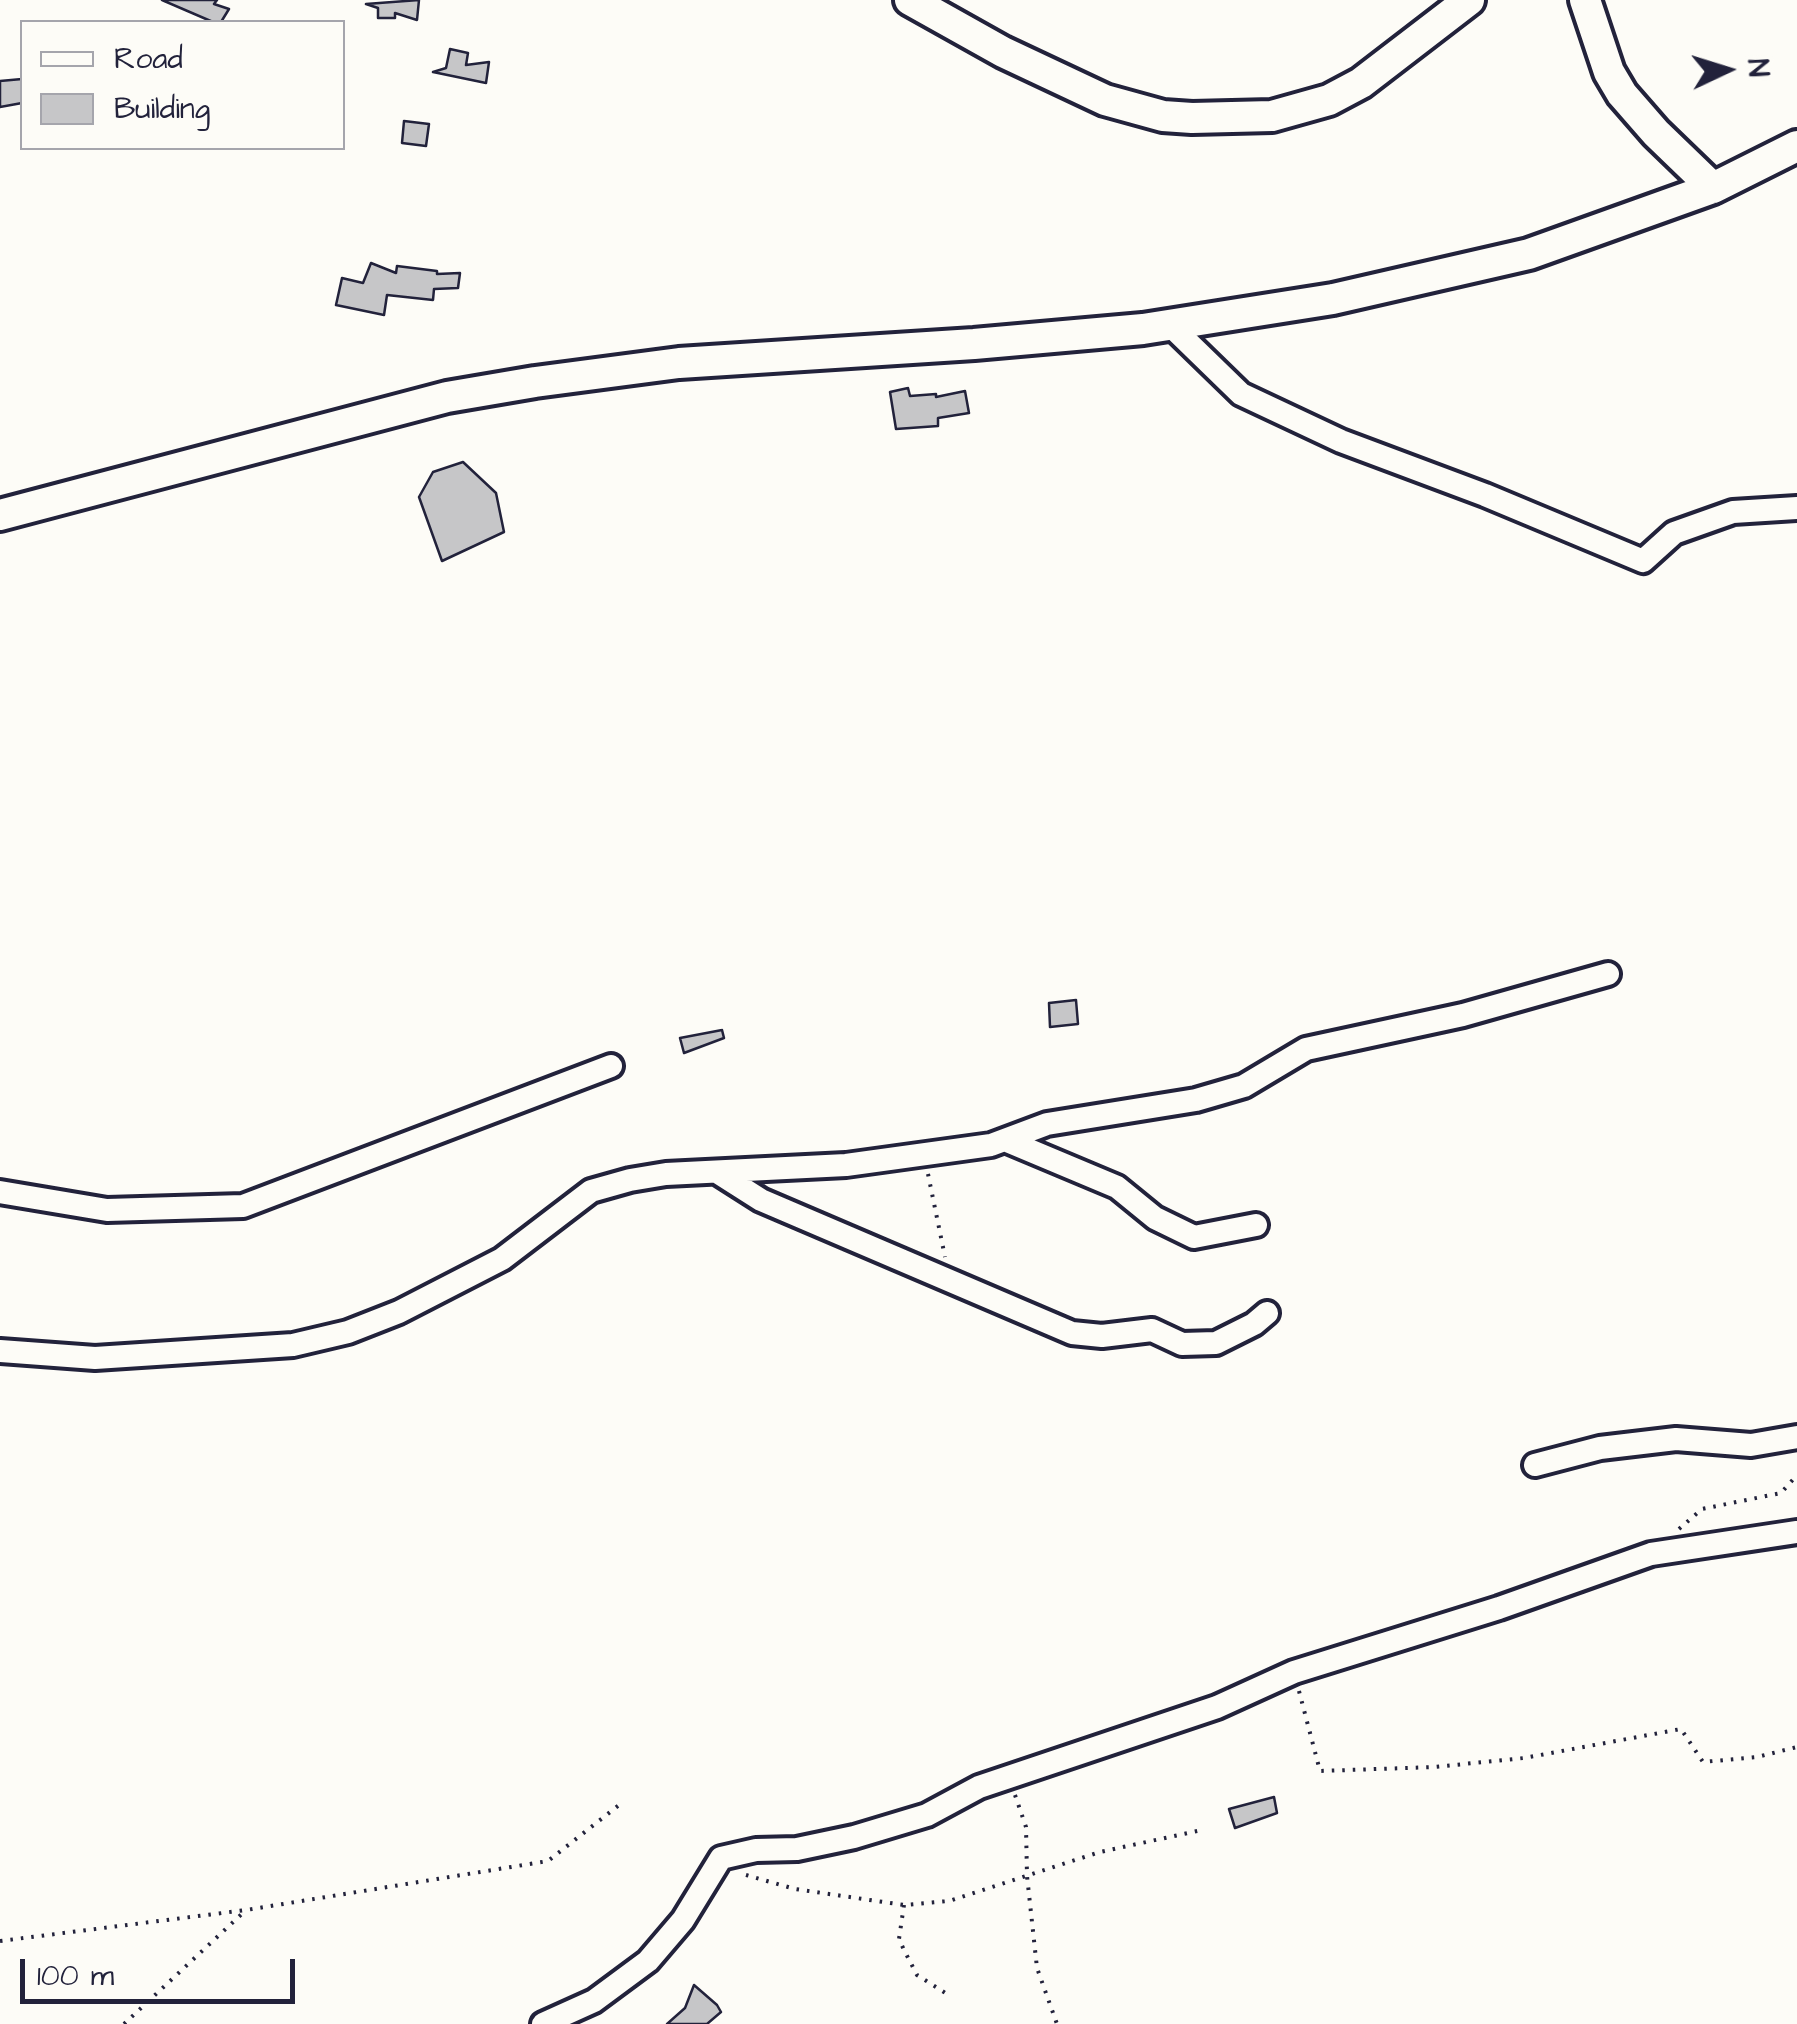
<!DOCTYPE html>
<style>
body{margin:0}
#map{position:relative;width:1797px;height:2024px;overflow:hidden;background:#fdfcf7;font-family:"Architects Daughter",sans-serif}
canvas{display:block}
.legend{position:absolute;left:20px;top:20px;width:325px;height:130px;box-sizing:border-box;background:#fdfcf7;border:2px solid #a5a5ac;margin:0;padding:12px 18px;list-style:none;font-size:30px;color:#22223b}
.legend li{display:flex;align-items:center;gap:20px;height:50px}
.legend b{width:50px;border:2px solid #a5a5ac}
.north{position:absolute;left:1677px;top:20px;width:100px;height:100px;-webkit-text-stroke:8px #fdfcf7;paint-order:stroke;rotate:86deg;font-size:28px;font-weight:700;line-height:40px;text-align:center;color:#22223b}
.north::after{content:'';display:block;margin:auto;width:35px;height:45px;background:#22223b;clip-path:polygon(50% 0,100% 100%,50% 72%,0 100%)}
.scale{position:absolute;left:20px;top:1959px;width:275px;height:45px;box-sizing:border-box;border:5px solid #22223b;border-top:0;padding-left:12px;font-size:30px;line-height:35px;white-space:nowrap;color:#22223b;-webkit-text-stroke:8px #fdfcf7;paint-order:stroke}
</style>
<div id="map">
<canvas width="1797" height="2024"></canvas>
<ul class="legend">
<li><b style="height:12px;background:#fdfcf7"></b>Road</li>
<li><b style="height:28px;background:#c6c6c8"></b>Building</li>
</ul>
<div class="north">N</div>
<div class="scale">100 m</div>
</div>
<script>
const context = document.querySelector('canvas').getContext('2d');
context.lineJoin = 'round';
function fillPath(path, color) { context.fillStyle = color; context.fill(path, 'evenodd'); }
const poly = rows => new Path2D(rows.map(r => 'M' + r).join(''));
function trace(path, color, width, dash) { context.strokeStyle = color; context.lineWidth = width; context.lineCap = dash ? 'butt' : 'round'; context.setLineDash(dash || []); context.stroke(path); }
const building = poly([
 [162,0,217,0,214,4,229,9,221,22,213,22,162,0],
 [419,0,417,20,395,13,395,18,378,18,378,8,366,4,419,0],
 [450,49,468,53,466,65,489,62,486,83,433,72,446,68,450,49],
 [22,79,22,103,0,107,0,81,22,79],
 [404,121,429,124,426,146,402,143,404,121],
 [371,263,396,273,397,266,437,271,437,274,460,273,458,288,434,289,433,300,387,295,384,315,336,305,342,278,363,283,371,263],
 [908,388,910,396,936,394,936,397,965,391,969,413,938,418,938,426,896,429,890,392,908,388],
 [463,462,496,493,504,532,442,561,419,497,433,472,463,462],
 [1076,1000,1078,1024,1050,1027,1049,1003,1076,1000],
 [722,1030,724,1038,684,1053,680,1038,722,1030],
 [1274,1797,1277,1813,1235,1828,1229,1809,1274,1797],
 [694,1985,717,2005,721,2012,707,2024,667,2024,685,2008,694,1985]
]);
fillPath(building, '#c6c6c8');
trace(building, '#22223b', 2.5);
const street = poly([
 [1170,325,1241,394,1341,441,1485,495,1643,561,1674,533,1733,512,1797,508],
 [1005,1140,1117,1187,1155,1218,1194,1237,1256,1225],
 [717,1172,761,1200,1072,1333,1102,1336,1152,1330,1182,1344,1216,1343,1254,1324,1267,1313],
 [0,1192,107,1210,243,1206,611,1066],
 [0,1351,95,1358,293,1345,348,1332,399,1312,502,1259,591,1191,630,1180,666,1174,846,1165,991,1145,1047,1124,1196,1100,1244,1086,1306,1049,1463,1015,1608,974],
 [1535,1465,1600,1448,1676,1439,1751,1445,1797,1437],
 [543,2024,594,2001,648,1961,683,1920,721,1858,756,1850,797,1849,854,1837,927,1815,979,1787,1217,1707,1294,1672,1499,1608,1651,1554,1797,1532]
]);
const secondary = poly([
 [910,0,1003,52,1105,100,1163,116,1192,118,1272,116,1329,100,1361,83,1469,0],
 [1585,0,1609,72,1622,94,1656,133,1713,188,1797,146],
 [0,515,447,397,535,382,679,363,974,344,1143,329,1333,299,1529,254,1713,188]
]);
trace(street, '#22223b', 30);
trace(secondary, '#22223b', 38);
trace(poly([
 [928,1174,945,1257],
 [1679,1529,1702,1509,1781,1493,1797,1475],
 [1299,1691,1320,1771,1434,1767,1524,1758,1681,1729,1703,1762,1757,1757,1797,1747],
 [1015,1795,1026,1827,1027,1876,1037,1968,1057,2024],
 [746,1875,795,1889,904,1905,949,1901,1100,1852,1202,1830],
 [904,1905,899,1939,904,1950,917,1975,947,1994],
 [0,1941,246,1910,548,1861,619,1805],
 [124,2024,246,1910]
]), '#22223b', 4, [2.5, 8]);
trace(street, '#fdfcf7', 22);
trace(secondary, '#fdfcf7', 30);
</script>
